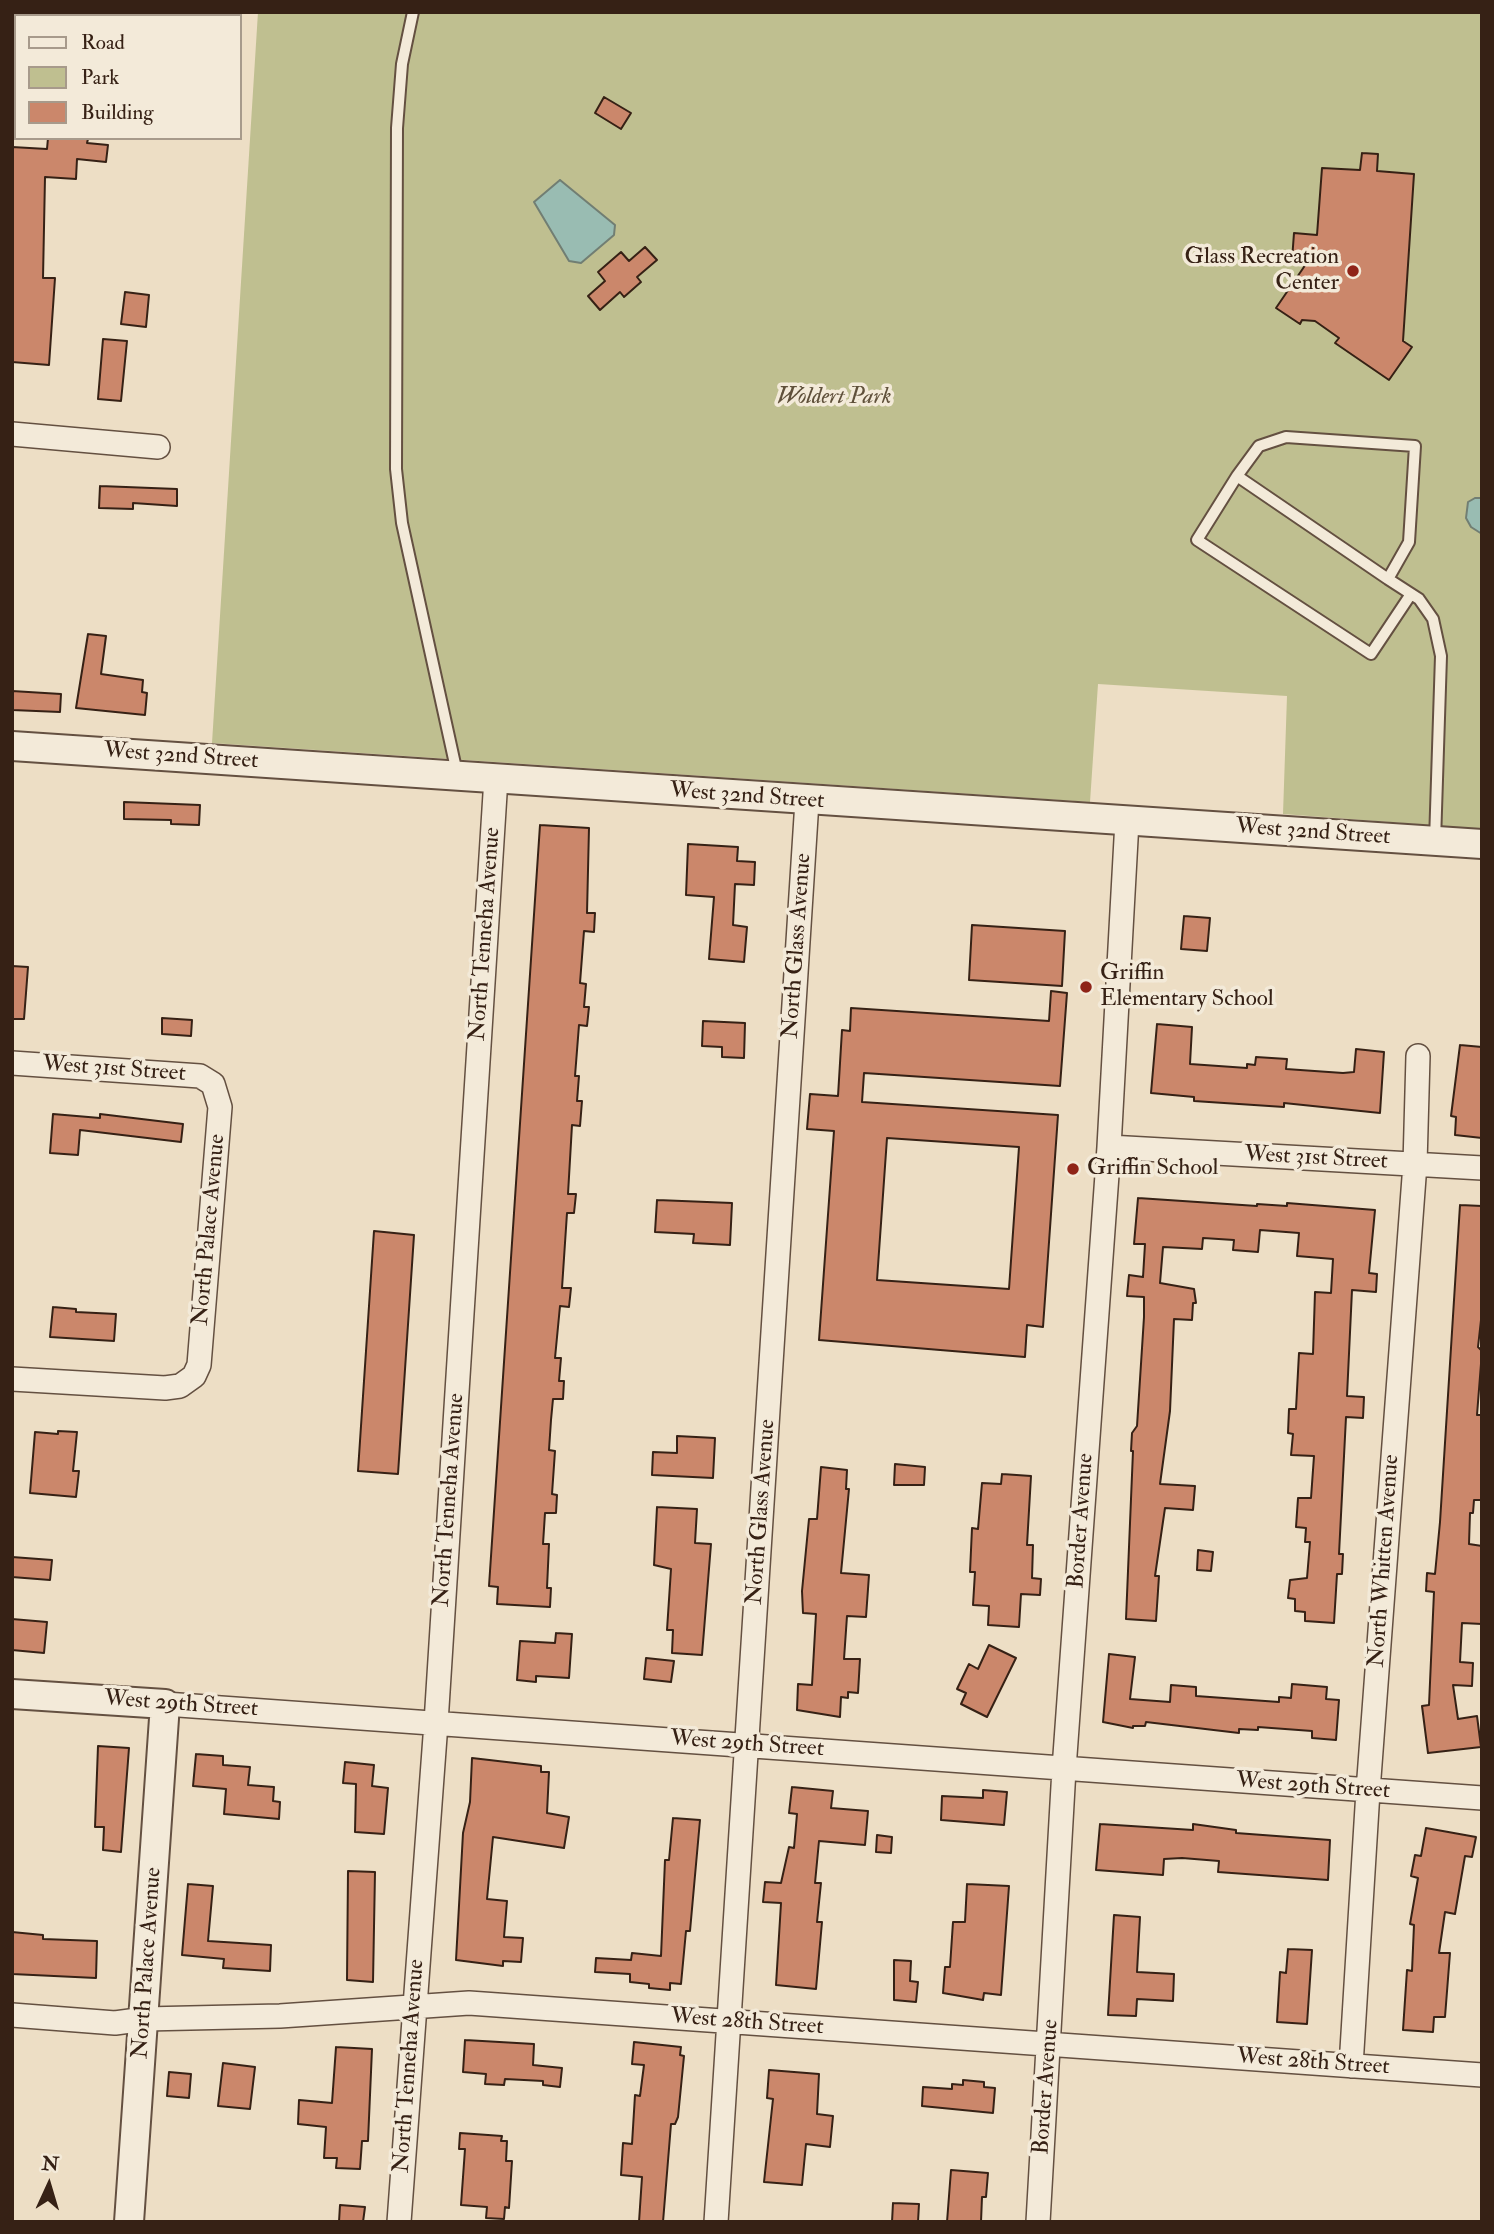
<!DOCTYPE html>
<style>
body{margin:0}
#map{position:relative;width:1494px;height:2234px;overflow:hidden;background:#eddec5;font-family:"IM FELL Double Pica",serif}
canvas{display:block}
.frame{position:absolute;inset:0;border:14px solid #362115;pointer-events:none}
.legend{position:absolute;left:14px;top:14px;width:228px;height:126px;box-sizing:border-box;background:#f3ead9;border:2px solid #a79a8b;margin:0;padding:9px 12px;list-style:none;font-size:21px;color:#362115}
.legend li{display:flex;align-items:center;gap:14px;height:35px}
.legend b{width:35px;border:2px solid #a79a8b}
.north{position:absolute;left:14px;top:2150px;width:70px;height:70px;-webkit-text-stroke:5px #f3ead9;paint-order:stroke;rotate:4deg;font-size:19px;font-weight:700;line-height:28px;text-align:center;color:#362115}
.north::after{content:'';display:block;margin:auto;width:24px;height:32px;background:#362115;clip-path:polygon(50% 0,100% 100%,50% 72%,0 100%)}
</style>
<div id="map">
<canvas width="1494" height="2234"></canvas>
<div class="frame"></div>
<ul class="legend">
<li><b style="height:9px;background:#f3ead9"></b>Road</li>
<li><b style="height:19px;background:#bfbf90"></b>Park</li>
<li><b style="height:19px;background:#cb876b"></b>Building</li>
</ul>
<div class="north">N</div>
</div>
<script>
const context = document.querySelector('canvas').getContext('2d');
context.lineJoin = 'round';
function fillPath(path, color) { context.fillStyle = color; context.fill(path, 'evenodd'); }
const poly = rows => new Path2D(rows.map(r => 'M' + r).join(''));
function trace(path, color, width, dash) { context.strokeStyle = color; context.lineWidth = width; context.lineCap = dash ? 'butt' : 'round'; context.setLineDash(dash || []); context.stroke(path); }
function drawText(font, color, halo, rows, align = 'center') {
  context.font = font + ' "IM FELL Double Pica",serif'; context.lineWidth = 7; context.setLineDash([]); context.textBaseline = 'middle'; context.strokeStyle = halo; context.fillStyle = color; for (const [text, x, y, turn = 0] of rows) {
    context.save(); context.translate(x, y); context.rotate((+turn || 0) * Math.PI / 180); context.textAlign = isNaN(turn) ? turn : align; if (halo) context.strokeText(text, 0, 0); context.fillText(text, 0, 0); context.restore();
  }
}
fillPath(poly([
 [258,12,1482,12,1482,829,1283,814,1287,696,1098,684,1090,802,212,743]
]), '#bfbf90');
const water = poly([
 [560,180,615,225,614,235,581,263,569,261,534,202,560,180],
 [1475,498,1482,498,1482,534,1471,527,1466,518,1468,502,1475,498]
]);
fillPath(water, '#99bcb2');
trace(water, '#717e73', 2);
const building = poly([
 [604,97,631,113,621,129,595,113,604,97],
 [48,138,88,139,87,143,108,145,106,162,77,159,76,179,45,177,43,278,55,278,49,365,12,362,12,147,47,149,48,138],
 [1362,153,1378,154,1377,171,1414,174,1403,341,1412,347,1389,380,1335,343,1339,338,1315,321,1302,320,1300,324,1276,308,1308,261,1292,260,1294,233,1317,235,1322,168,1360,170,1362,153],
 [645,247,657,260,637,277,641,282,624,297,620,292,600,310,588,296,605,281,598,272,621,252,629,261,645,247],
 [125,292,149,295,146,327,121,324,125,292],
 [103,339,127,341,121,401,98,399,103,339],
 [100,486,177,489,177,506,133,503,133,509,99,508,100,486],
 [88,634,106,636,101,674,143,680,142,692,147,693,145,715,76,708,88,634],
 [12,691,61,694,60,712,12,710,12,691],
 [124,802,200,805,199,825,171,824,171,820,124,819,124,802],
 [540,825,589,828,587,913,595,913,594,932,584,931,580,983,586,984,584,1007,589,1007,587,1026,579,1025,575,1076,579,1076,577,1101,582,1101,580,1126,572,1125,568,1194,576,1194,574,1213,567,1213,562,1288,571,1288,569,1307,560,1306,555,1358,561,1358,559,1381,564,1381,563,1399,553,1399,551,1420,549,1450,555,1451,552,1494,557,1495,556,1513,545,1513,543,1544,549,1544,547,1588,551,1588,550,1607,497,1604,498,1587,489,1586,540,825],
 [688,844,738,847,737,861,755,862,754,885,735,884,733,925,747,927,744,962,709,959,714,897,686,895,688,844],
 [1184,916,1210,918,1207,951,1181,949,1184,916],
 [972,925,1065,931,1062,986,969,980,972,925],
 [12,966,28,967,24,1019,12,1019,12,966],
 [1051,991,1067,993,1060,1086,864,1073,862,1102,1058,1115,1043,1327,1027,1325,1025,1357,819,1340,834,1131,807,1129,810,1094,838,1096,842,1030,850,1031,851,1008,1049,1021,1051,991],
 [887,1138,1019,1147,1009,1289,877,1280,887,1138],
 [162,1018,192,1020,191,1036,162,1034,162,1018],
 [703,1021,745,1023,744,1058,722,1057,722,1047,702,1046,703,1021],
 [1157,1024,1192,1027,1190,1064,1247,1068,1247,1064,1255,1065,1256,1057,1287,1059,1286,1069,1343,1073,1354,1072,1356,1049,1384,1052,1380,1113,1284,1103,1284,1107,1194,1101,1194,1097,1151,1093,1157,1024],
 [1460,1045,1482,1047,1482,1138,1455,1135,1456,1117,1451,1116,1460,1045],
 [53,1114,100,1118,100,1114,183,1124,181,1142,80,1130,78,1155,50,1153,53,1114],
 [1138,1198,1257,1206,1257,1204,1287,1206,1287,1203,1375,1210,1369,1273,1377,1274,1376,1292,1352,1290,1347,1396,1364,1397,1363,1418,1346,1417,1339,1554,1343,1554,1342,1574,1337,1574,1334,1623,1305,1621,1305,1612,1295,1611,1295,1599,1288,1598,1290,1580,1307,1578,1310,1542,1305,1542,1306,1528,1296,1527,1298,1498,1311,1498,1314,1456,1291,1455,1293,1434,1288,1433,1289,1409,1296,1409,1299,1353,1313,1354,1315,1292,1331,1293,1333,1259,1297,1256,1299,1233,1260,1230,1258,1252,1233,1250,1234,1240,1203,1238,1202,1249,1163,1247,1160,1283,1194,1289,1196,1303,1193,1303,1192,1320,1174,1319,1170,1411,1160,1484,1195,1486,1193,1510,1165,1508,1155,1576,1159,1576,1156,1621,1126,1619,1133,1451,1131,1451,1132,1433,1137,1426,1144,1317,1144,1297,1127,1296,1129,1275,1143,1277,1145,1244,1134,1244,1138,1198],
 [657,1200,732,1203,730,1245,693,1243,694,1234,655,1232,657,1200],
 [1460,1205,1482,1206,1482,1311,1478,1347,1482,1351,1477,1415,1482,1415,1482,1500,1474,1500,1473,1513,1470,1513,1469,1544,1482,1546,1482,1624,1462,1623,1460,1662,1473,1663,1472,1686,1453,1685,1458,1719,1477,1716,1481,1747,1428,1753,1422,1706,1429,1705,1434,1592,1426,1591,1427,1573,1435,1574,1440,1522,1460,1205],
 [374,1231,414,1235,398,1474,358,1471,374,1231],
 [53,1307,76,1309,76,1312,116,1314,114,1341,50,1337,53,1307],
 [58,1431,77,1432,73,1471,79,1471,76,1497,30,1493,35,1432,58,1434,58,1431],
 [677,1436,715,1438,713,1478,652,1475,653,1452,677,1453,677,1436],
 [895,1464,925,1467,924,1485,894,1485,895,1464],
 [821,1467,847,1470,846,1489,849,1489,841,1573,869,1575,866,1617,847,1616,844,1659,860,1659,858,1693,848,1692,848,1698,841,1697,840,1717,797,1710,798,1684,812,1685,816,1614,803,1613,802,1591,809,1519,817,1519,821,1467],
 [1002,1474,1031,1476,1027,1545,1033,1545,1032,1578,1041,1579,1040,1595,1021,1594,1019,1627,988,1625,989,1606,973,1605,975,1572,970,1572,972,1528,978,1529,982,1483,1001,1484,1002,1474],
 [657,1507,697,1509,695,1543,711,1544,702,1655,672,1653,673,1630,667,1630,671,1569,654,1565,657,1507],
 [1198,1550,1213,1552,1211,1571,1197,1570,1198,1550],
 [12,1557,52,1560,50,1580,12,1577,12,1557],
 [12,1619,47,1622,44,1653,12,1650,12,1619],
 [556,1633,572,1634,569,1678,536,1676,536,1682,517,1680,520,1641,555,1643,556,1633],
 [989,1645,1016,1658,987,1717,961,1704,966,1693,957,1689,969,1664,978,1669,989,1645],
 [1109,1654,1135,1657,1130,1699,1170,1702,1171,1685,1196,1687,1196,1696,1279,1702,1279,1697,1291,1698,1292,1684,1327,1687,1326,1699,1339,1700,1336,1740,1312,1738,1312,1731,1258,1727,1258,1730,1239,1729,1239,1733,1146,1722,1145,1726,1133,1726,1133,1728,1103,1722,1109,1654],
 [646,1658,674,1661,671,1682,644,1679,646,1658],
 [98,1746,129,1748,121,1852,103,1850,104,1827,95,1827,98,1746],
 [196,1754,223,1756,223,1765,250,1767,248,1785,274,1787,273,1801,280,1802,279,1819,224,1814,226,1789,193,1786,196,1754],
 [472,1758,541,1766,541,1772,549,1772,547,1813,569,1817,564,1848,493,1837,487,1899,507,1901,504,1937,523,1938,521,1962,503,1961,503,1966,456,1960,463,1833,470,1802,472,1758],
 [345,1762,374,1765,372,1786,388,1788,384,1834,355,1832,356,1784,343,1783,345,1762],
 [792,1787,833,1791,831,1808,868,1811,865,1845,819,1841,815,1883,821,1883,817,1922,822,1922,816,1989,776,1985,781,1903,763,1902,765,1882,781,1883,789,1847,794,1848,797,1814,789,1813,792,1787],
 [983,1790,1007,1792,1004,1825,941,1820,942,1796,983,1798,983,1790],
 [673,1818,700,1820,690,1931,686,1931,681,1984,670,1983,670,1990,649,1988,649,1984,630,1982,630,1974,595,1972,596,1958,631,1960,632,1953,661,1956,665,1860,669,1860,673,1818],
 [1100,1824,1193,1830,1193,1824,1236,1830,1236,1833,1330,1840,1328,1880,1218,1872,1219,1861,1182,1858,1164,1859,1163,1875,1096,1870,1100,1824],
 [1426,1828,1476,1837,1472,1857,1465,1856,1455,1914,1445,1912,1439,1953,1450,1953,1445,2017,1434,2017,1433,2032,1403,2030,1407,1970,1412,1971,1414,1925,1410,1924,1418,1878,1411,1876,1415,1855,1421,1856,1426,1828],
 [877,1835,892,1837,891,1853,876,1852,877,1835],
 [348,1871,375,1872,373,1982,347,1980,348,1871],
 [188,1884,213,1886,208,1941,271,1945,270,1971,223,1968,224,1959,182,1955,188,1884],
 [967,1884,1009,1886,1001,1995,984,1993,983,2000,943,1993,945,1967,950,1967,953,1922,965,1922,967,1884],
 [1114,1915,1140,1917,1137,1972,1174,1974,1173,2001,1137,1999,1136,2016,1108,2015,1114,1915],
 [12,1932,43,1935,43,1939,97,1941,96,1978,12,1974,12,1932],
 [1288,1949,1312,1950,1307,2024,1277,2022,1280,1972,1286,1973,1288,1949],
 [894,1960,911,1961,910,1981,918,1982,916,2002,894,2000,894,1960],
 [465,2040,534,2044,533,2065,562,2068,560,2087,543,2085,543,2081,505,2079,504,2085,485,2084,486,2074,463,2072,465,2040],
 [634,2042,681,2047,680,2055,684,2056,678,2117,675,2124,671,2124,663,2222,639,2222,642,2177,621,2175,623,2143,632,2144,635,2095,640,2096,644,2065,632,2064,634,2042],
 [336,2047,372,2049,368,2141,362,2141,360,2169,336,2168,337,2158,324,2158,326,2127,298,2124,299,2100,332,2103,336,2047],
 [223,2063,255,2067,250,2109,218,2106,223,2063],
 [769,2070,819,2074,817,2114,833,2116,830,2147,806,2144,802,2185,764,2182,773,2099,767,2098,769,2070],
 [169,2072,191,2074,189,2098,167,2096,169,2072],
 [963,2080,984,2082,984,2087,995,2088,993,2113,922,2106,923,2087,952,2089,952,2084,963,2085,963,2080],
 [460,2133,502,2136,501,2141,507,2141,506,2161,512,2161,509,2208,505,2207,504,2219,486,2218,487,2207,461,2205,465,2149,459,2149,460,2133],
 [951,2170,988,2173,986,2197,982,2197,981,2222,947,2222,951,2170],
 [893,2203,919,2204,918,2222,892,2222,893,2203],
 [340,2205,365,2207,363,2222,339,2222,340,2205]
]);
fillPath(building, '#cb876b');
trace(building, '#362115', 2);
const service = poly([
 [413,12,402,64,397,128,396,469,402,523,457,773],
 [1237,476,1197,540,1371,654,1411,594],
 [1388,579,1409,542,1415,446,1286,437,1259,446,1237,476,1388,579,1419,599,1433,619,1441,656,1435,841]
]);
const minor = poly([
 [12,114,16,114],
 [12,434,158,447],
 [12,1063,200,1076,213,1084,220,1107,199,1365,194,1376,180,1386,165,1388,12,1379],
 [1109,1147,1482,1168],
 [165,1704,1482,1798],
 [12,2015,115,2023,145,2019,280,2016,469,2003,1482,2075],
 [1351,2066,1368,1791,1415,1164,1418,1056],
 [399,2222,436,1723,496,778],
 [716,2222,807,801],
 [1038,2222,1064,1769,1109,1147,1127,821]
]);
const tertiary = poly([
 [12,746,1482,844],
 [12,1694,165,1704,129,2222]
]);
trace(service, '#645041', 14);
trace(minor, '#645041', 26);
trace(tertiary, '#645041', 32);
trace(service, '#f3ead9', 10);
trace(minor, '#f3ead9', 23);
trace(tertiary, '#f3ead9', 28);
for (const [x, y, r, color] of [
 [1353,271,7,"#8f2418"],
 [1086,987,7,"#8f2418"],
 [1073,1169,7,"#8f2418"]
]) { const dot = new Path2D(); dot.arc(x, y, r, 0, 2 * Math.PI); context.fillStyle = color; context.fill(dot); trace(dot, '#f3ead9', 2.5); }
drawText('23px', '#362115', '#f3ead9', [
 ["Glass Recreation",1339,258,"right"],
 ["Center",1339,284,"right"],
 ["Griffin",1100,974],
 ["Elementary School",1100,1000],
 ["Griffin School",1087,1169]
], 'left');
drawText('italic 23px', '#5f503a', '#f3ead9', [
 ["Woldert Park",834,398]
]);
drawText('23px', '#362115', '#f3ead9', [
 ["West 32nd Street",181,757,4],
 ["West 32nd Street",747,797,4],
 ["West 32nd Street",1313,833,4],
 ["North Tenneha Avenue",486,934,-86],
 ["North Glass Avenue",798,946,-86],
 ["West 31st Street",114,1070,4],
 ["West 31st Street",1316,1159,3],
 ["North Palace Avenue",210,1230,-85],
 ["North Tenneha Avenue",450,1500,-86],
 ["North Glass Avenue",762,1512,-86],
 ["Border Avenue",1082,1521,-86],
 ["North Whitten Avenue",1385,1561,-86],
 ["West 29th Street",181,1705,4],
 ["West 29th Street",747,1745,4],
 ["West 29th Street",1313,1787,4],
 ["North Palace Avenue",148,1963,-86],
 ["West 28th Street",747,2023,4],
 ["West 28th Street",1313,2063,4],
 ["North Tenneha Avenue",410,2066,-86],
 ["Border Avenue",1047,2087,-86]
]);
</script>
